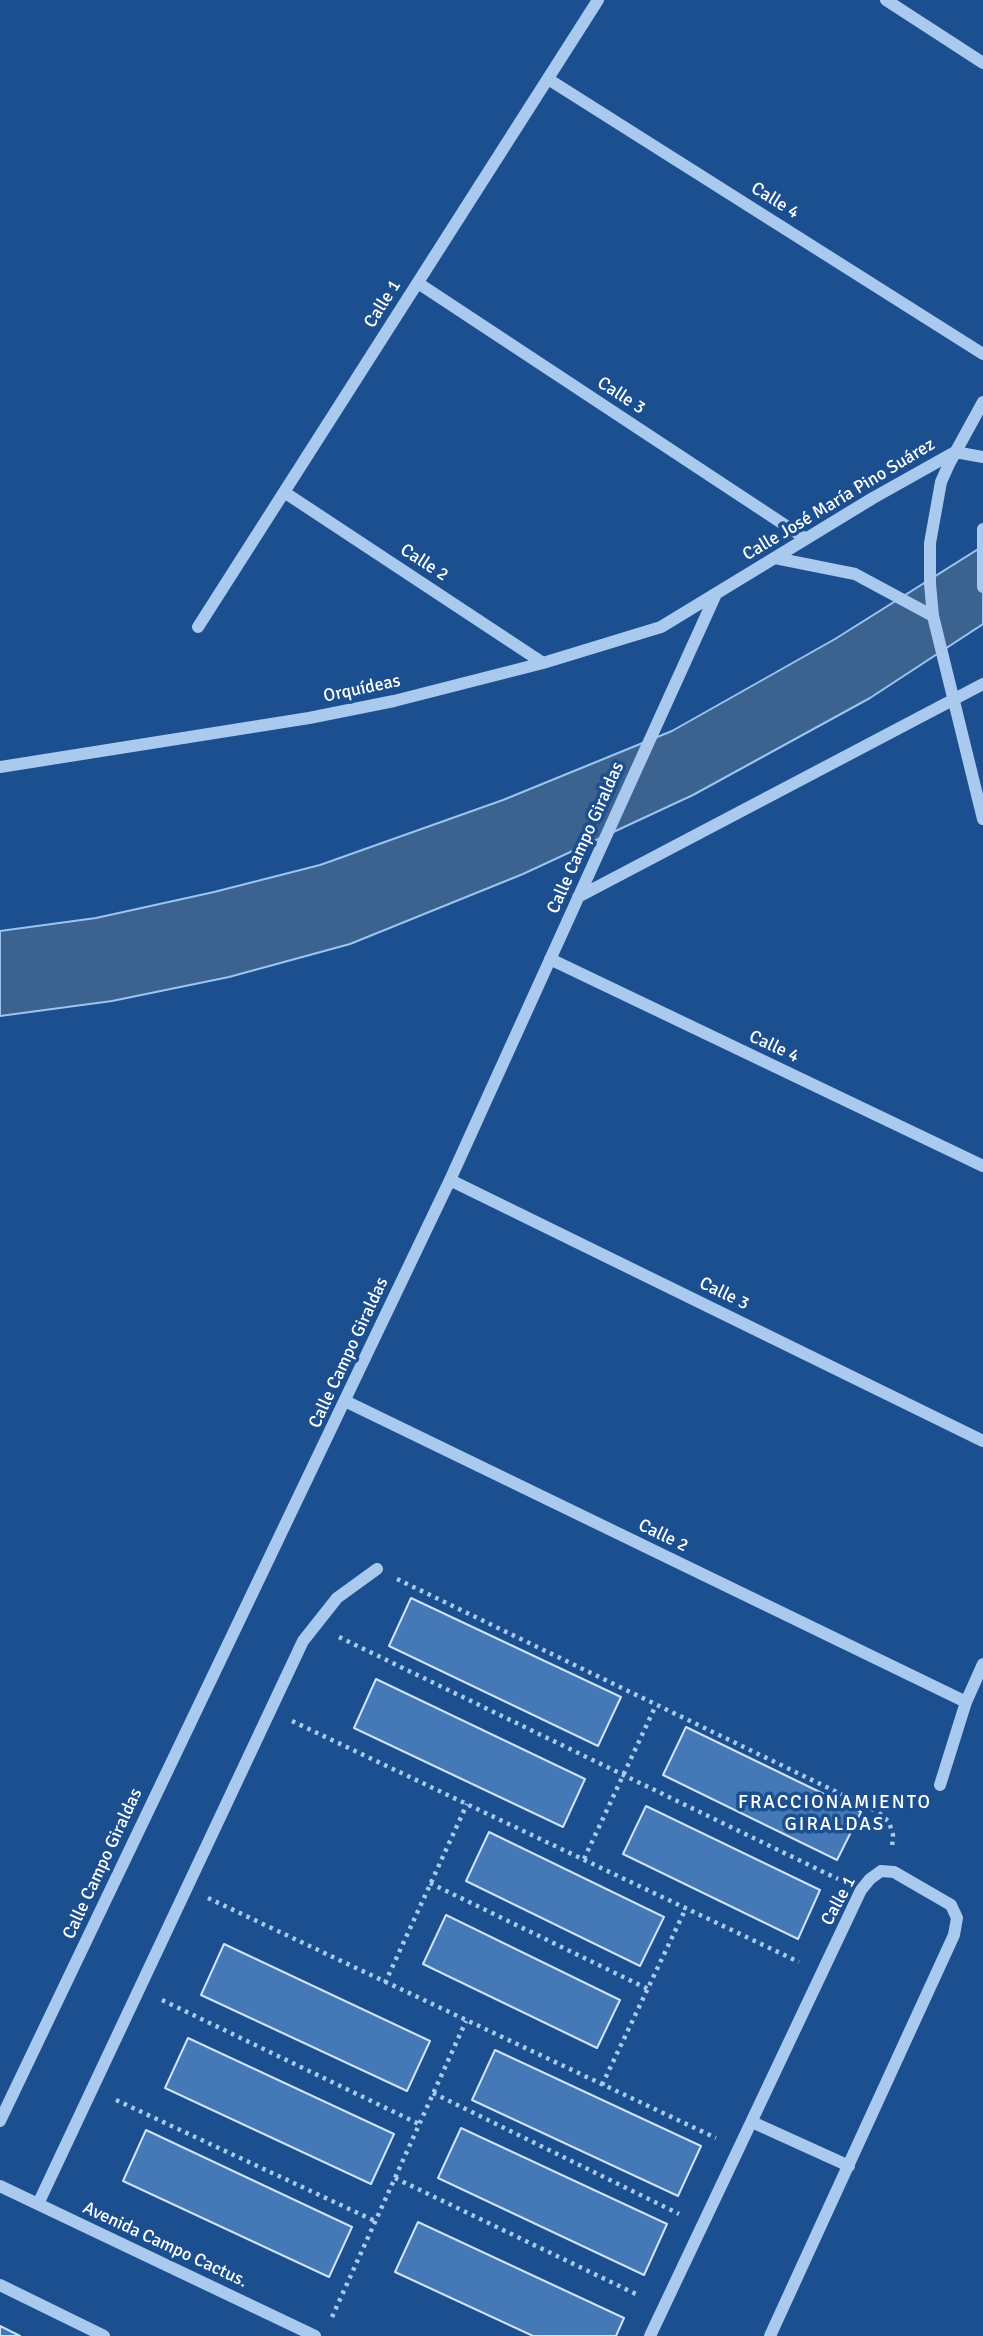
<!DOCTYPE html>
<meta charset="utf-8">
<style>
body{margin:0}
canvas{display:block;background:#1b4f8f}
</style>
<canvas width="983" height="2336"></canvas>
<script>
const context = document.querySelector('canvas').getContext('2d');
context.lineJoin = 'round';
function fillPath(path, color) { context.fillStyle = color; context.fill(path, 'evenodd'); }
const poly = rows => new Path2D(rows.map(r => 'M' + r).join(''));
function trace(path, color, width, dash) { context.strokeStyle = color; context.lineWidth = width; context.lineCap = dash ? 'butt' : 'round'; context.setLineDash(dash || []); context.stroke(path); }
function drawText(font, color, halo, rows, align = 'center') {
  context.font = font + ' Signika,sans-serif'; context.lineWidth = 7; context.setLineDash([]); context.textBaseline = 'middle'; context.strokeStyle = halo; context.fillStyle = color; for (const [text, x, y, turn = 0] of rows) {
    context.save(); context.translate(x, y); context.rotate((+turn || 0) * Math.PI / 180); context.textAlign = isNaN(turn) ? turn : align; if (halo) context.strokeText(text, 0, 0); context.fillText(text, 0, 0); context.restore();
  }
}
const water = poly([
 [983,546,983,624,870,698,693,795,523,874,350,944,229,977,112,1001,0,1016,0,931,96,918,214,892,320,865,503,800,672,731,835,639,983,546]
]);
fillPath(water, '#3c6290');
trace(water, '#9cc4f0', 2);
const building = poly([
 [411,1598,621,1697,598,1746,389,1646,411,1598],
 [376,1679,585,1779,563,1827,354,1728,376,1679],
 [686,1727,861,1812,837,1860,663,1775,686,1727],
 [646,1806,820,1890,798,1939,623,1854,646,1806],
 [489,1832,664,1917,640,1966,466,1881,489,1832],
 [446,1915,620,2000,597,2048,423,1964,446,1915],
 [224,1944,430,2041,407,2091,201,1995,224,1944],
 [188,2038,394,2134,371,2184,165,2088,188,2038],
 [495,2050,701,2146,678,2196,472,2100,495,2050],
 [461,2128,667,2224,644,2275,438,2178,461,2128],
 [146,2130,352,2227,329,2277,123,2181,146,2130],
 [418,2222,624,2318,616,2336,533,2336,395,2272,418,2222],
 [0,2326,20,2336,0,2336,0,2326]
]);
fillPath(building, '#4478b7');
trace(building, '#cfe3fa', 2);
trace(poly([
 [397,1579,878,1812,889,1822,893,1835,892,1848],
 [339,1637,838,1879],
 [292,1721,799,1962],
 [584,1859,656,1705],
 [430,1883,648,1989],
 [208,1898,716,2138],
 [385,1983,467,1804],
 [162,2000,419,2124],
 [602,2085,686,1908],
 [433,2093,679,2214],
 [116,2100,375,2221],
 [395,2178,640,2296],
 [332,2317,466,2021]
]), '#a9c9ee', 4.5, [3.5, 5]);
trace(poly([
 [886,0,983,63],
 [548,79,983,354],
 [418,283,806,539],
 [983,402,949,464,941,482,930,543,930,584,933,616,983,819],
 [284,492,543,663],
 [983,529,983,587],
 [775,558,855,574,933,616],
 [198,627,598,0],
 [0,767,309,718,394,701,543,663,661,627,873,498,955,452,983,457],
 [578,897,983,684],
 [550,959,983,1166],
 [450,1180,983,1441],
 [345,1401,966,1702],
 [940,1785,966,1702,983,1664],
 [0,2121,450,1180,716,594],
 [752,2122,849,2166],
 [0,2186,315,2336],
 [38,2204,303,1641,337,1598,377,1569],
 [0,2285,104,2336],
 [650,2336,861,1890,870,1879,881,1871,894,1872,951,1905,957,1918,954,1935,770,2336]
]), '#a9c9ee', 12);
drawText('18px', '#fff', '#1b4f8f', [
 ["Calle 4",775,201,32],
 ["Calle 1",383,304,-58],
 ["Calle 3",621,396,33],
 ["Calle José María Pino Suárez",839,500,-31],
 ["Calle 2",424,563,33],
 ["Orquídeas",362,689,-12],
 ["Calle Campo Giraldas",586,838,-66],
 ["Calle 4",774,1047,25],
 ["Calle 3",724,1294,26],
 ["Calle Campo Giraldas",349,1353,-65],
 ["Calle 2",663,1536,26],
 ["Calle Campo Giraldas",103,1864,-65],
 ["Calle 1",839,1901,-62],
 ["Avenida Campo Cactus.",165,2245,25]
]);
context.letterSpacing = '2px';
drawText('19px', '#fff', '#1b4f8f', [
 ["FRACCIONAMIENTO",835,1803],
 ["GIRALDAS",835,1825]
]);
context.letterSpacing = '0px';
</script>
